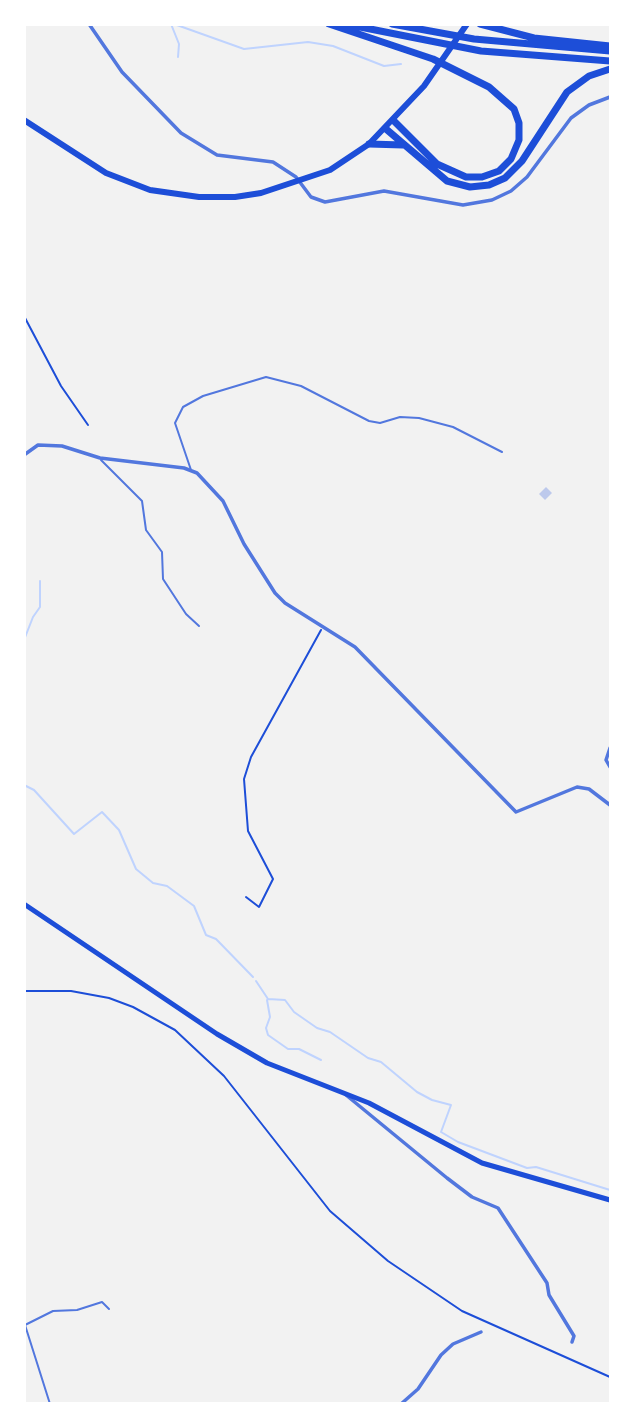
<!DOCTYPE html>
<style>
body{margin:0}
#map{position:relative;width:635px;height:1428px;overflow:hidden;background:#f2f2f2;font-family:"Source Serif 4",serif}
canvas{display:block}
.frame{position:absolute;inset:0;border:26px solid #fff;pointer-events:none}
</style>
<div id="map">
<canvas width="635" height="1428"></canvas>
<div class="frame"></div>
</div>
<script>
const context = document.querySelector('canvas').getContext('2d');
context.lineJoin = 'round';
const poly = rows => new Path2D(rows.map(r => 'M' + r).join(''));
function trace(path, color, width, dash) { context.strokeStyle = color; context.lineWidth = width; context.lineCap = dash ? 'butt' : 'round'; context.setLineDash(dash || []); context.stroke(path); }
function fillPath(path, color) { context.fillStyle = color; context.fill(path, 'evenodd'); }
trace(poly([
 [171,24,179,44,178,57],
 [174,24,244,49,308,42,333,46,384,66,401,64],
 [24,640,33,617,40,607,40,581],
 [24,785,34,790,74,834,102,812,119,830,136,869,153,883,167,886,194,906,206,935,216,939,253,977],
 [256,981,268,999,285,1000,294,1012,317,1028,330,1032,368,1058,381,1062,417,1092,432,1100,451,1105,441,1132,458,1142,527,1168,536,1167,610,1190],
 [267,1000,270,1017,266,1028,268,1035,288,1049,299,1049,321,1060]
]), '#bfd3fe', 2);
fillPath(poly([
 [546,487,552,493,545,500,539,494]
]), '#bdc9ec');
trace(poly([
 [24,316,61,386,88,425],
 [246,897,259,907,273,879,248,831,244,779,251,757,321,630],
 [24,991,71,991,109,998,133,1007,175,1030,224,1076,330,1211,388,1261,462,1311,610,1377]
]), '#1d4ed8', 2);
trace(poly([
 [101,460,142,501,146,530,162,552,163,579,186,614,199,626],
 [191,470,175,423,183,407,203,396,266,377,301,386,369,421,380,423,400,417,419,418,453,427,502,452],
 [50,1404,25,1325,53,1311,77,1310,102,1302,109,1309]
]), '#5277de', 2);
trace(poly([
 [89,24,122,72,181,133,217,155,273,162,296,177,311,197,325,202,384,191,463,205,492,200,511,191,527,177,571,118,589,105,610,97],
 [24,455,38,445,62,446,100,458,184,468,197,473,223,501,244,544,275,593,285,603,355,647,516,812,577,787,589,789,610,805],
 [610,748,606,760,610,767],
 [346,1095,447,1178,472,1197,498,1208,547,1283,549,1295,574,1336,572,1342],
 [401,1404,418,1389,441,1355,453,1344,481,1332]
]), '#5277de', 3.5);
trace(poly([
 [24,904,217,1034,267,1063,369,1103,482,1163,610,1200]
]), '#1d4ed8', 5);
trace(poly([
 [24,120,106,173,150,190,199,197,235,197,261,193,330,170,369,144,424,86,467,24]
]), '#1d4ed8', 6);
trace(poly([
 [329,24,433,59,489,87,514,109,519,123,519,140,511,159,499,171,482,177,466,177,437,164,394,121],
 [345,24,481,51,610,61],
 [392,24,474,39,610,51],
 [480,24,534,38,610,46],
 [386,129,447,181,470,187,489,185,505,178,522,161,567,92,589,76,610,69],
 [369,144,403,145]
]), '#1d4ed8', 7);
</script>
